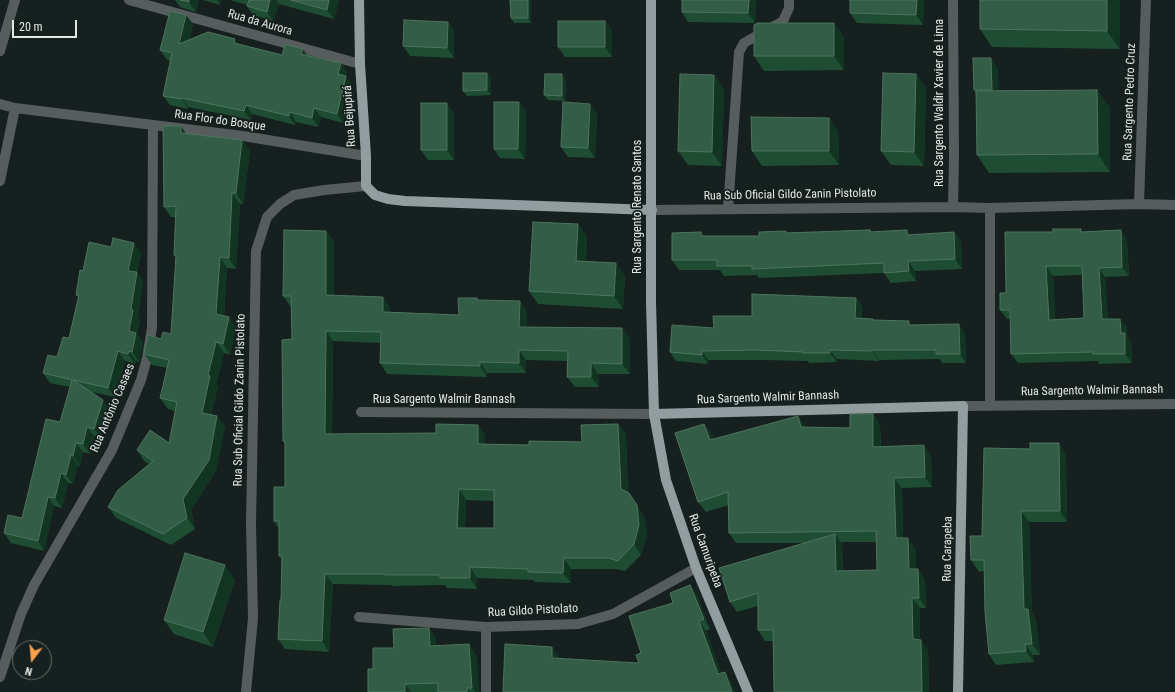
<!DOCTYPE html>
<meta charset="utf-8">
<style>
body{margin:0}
#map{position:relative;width:1175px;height:692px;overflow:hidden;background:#16201e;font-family:"Roboto Condensed",sans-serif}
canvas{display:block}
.north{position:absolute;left:12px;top:640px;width:40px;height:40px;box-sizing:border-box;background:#16201e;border:1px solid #67706e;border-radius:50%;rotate:196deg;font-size:11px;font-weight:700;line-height:16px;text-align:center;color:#e1e8e6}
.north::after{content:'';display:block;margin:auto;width:14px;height:18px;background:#f99f4d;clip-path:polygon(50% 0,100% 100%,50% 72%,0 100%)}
.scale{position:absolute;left:12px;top:20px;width:65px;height:18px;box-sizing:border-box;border:2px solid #e1e8e6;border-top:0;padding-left:5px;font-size:12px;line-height:14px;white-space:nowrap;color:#e1e8e6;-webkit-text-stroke:3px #16201e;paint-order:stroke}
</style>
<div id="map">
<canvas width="1175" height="692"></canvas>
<div class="north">N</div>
<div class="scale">20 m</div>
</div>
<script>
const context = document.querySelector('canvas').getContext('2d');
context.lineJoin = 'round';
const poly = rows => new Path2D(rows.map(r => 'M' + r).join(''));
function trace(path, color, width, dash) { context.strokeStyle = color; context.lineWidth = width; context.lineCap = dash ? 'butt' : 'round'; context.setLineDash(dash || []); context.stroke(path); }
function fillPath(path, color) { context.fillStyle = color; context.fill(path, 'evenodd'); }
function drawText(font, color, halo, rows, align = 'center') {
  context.font = font + ' "Roboto Condensed",sans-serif'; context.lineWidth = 3.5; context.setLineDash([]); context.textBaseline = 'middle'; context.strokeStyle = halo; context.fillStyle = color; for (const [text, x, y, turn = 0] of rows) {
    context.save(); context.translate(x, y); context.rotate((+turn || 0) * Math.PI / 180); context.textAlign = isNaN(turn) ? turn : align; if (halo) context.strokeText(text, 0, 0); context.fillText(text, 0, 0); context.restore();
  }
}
trace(poly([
 [129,0,360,64],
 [953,0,954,156,953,207],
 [0,51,15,0],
 [0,104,15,108,243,136,366,156],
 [0,181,15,108],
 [1139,204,1146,0],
 [728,209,739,52,744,43,751,39,783,21,789,8,789,0],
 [652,210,953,207,990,208,1139,204,1175,205],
 [990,405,990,208],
 [963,406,1175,404],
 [361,412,654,414],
 [359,617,486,627,578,624,613,614,696,568],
 [486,627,486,692],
 [0,677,21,614,34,585,112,450,141,380,147,358,152,328,153,125],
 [246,692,253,618,251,524,256,251,267,217,280,204,294,195,324,190,366,186]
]), '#575d5d', 10);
trace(poly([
 [359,0,360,64,366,156,366,186,375,195,388,199,405,201,652,210],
 [651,0,651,302,654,414,666,480,696,568,748,692],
 [654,414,963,406,958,692]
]), '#919d9e', 10);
fillPath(poly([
 [175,0,198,0,196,12,180,7],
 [203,0,221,0,220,5],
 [230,0,339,0,334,19,279,4,273,21,253,15,247,6,247,5],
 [510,0,531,0,531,23,514,23,511,18],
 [756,0,755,23,688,22,682,12],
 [850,0,924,0,923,25,857,23,850,13],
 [980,0,1120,0,1120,49,992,47,980,29],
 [186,15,193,24,189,40,239,44,282,55,307,55,341,63,347,73,346,77,352,86,343,123,321,117,318,127,296,122,295,125,252,114,251,120,188,107,188,109,170,105,163,96,170,61,167,60,160,50],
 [605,21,612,30,612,57,565,57,558,47],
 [448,22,454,32,454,58,410,56,403,46],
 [834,23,844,37,844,70,764,71,754,56],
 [998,68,998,90,1097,90,1110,108,1110,172,989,173,977,155,976,93,974,90],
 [487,73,491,78,491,95,467,96,463,91],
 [916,74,926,88,924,166,891,165,881,151],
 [714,75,724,89,722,166,688,165,678,151],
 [566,79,565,101,548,100,544,95],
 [519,102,526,112,525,159,500,158,494,149],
 [454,113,454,160,428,160,421,150],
 [597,113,595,158,568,157,561,147],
 [829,118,838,132,839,165,762,166,752,151],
 [181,126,186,134,242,140,250,151,243,204,240,204,236,269,227,268,224,316,229,317,236,328,230,355,224,353,216,384,218,387,211,414,217,416,225,426,216,471,191,510,195,529,171,545,116,518,108,507,149,464,144,461,137,450,169,443,175,411,168,409,160,398,167,368,152,365,144,354,161,339,171,334,176,257,174,255,176,217,171,217,164,207],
 [578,224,587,237,586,261,625,276,623,309,538,304,529,291],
 [870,230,871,232,910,235,954,232,961,242,962,269,915,271,916,281,891,283,884,273,759,278,757,275,724,276,720,270,679,270,672,260,701,232,704,236,759,236,788,233],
 [1121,230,1127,240,1129,276,1105,277,1108,319,1120,319,1127,328,1127,336,1131,342,1132,363,1099,364,1098,361,1018,363,1011,354,1010,319,1007,319,1000,310,1006,293,1083,232],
 [1082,275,1084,318,1055,319,1053,276],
 [326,231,334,241,334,296,383,297,390,308,390,312,459,315,477,298,478,300,520,301,527,312,527,327,622,328,630,339,630,374,598,374,599,387,575,387,567,377,567,361,526,360,526,373,487,373,487,377,387,374,380,363,381,343,333,341,332,434,436,433,478,425,485,435,485,444,529,445,582,442,618,424,626,434,628,493,644,516,647,535,641,555,625,571,616,569,571,569,571,583,535,582,533,580,477,578,477,589,447,588,445,585,392,586,391,585,333,584,329,652,285,649,278,639,281,600,282,560,279,556,279,529,274,521,285,487,285,445,283,441,292,339,292,307,291,307,283,296],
 [466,500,494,501,494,528,465,528],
 [141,253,137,272,143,281,138,317,140,320,137,334,143,342,139,362,136,361,135,364,125,361,115,397,91,392,110,410,101,438,94,436,90,454,83,452,80,466,78,465,73,484,68,483,62,508,54,506,44,551,11,543,4,533,22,518,60,422,70,387,50,383,43,373,57,357,69,338,78,297,76,295,83,271],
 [856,298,862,307,862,319,873,319,874,320,912,325,965,333,966,363,942,363,940,359,879,360,879,361,837,359,837,362,809,363,808,361,763,360,708,360,708,364,676,361,670,352,714,328,752,316],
 [873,414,880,425,881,447,931,456,932,487,902,488,903,538,916,549,916,569,918,569,925,580,926,608,920,608,920,640,928,651,929,692,774,692,773,641,765,641,758,630,758,606,737,612,730,602,805,543,736,543,729,533,729,505,706,512,698,502,712,434,713,439,806,427,850,428],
 [841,542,877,542,877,570,843,571,842,544],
 [1066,454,1067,522,1029,522,1032,613,1036,620,1040,655,1033,655,1034,662,996,665,989,654,984,571,979,572,971,560,982,536],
 [235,580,213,647,174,634,164,620],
 [690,585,697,595,710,629,706,631,721,673,731,682,503,692,559,657,559,659,639,663,641,653,673,603],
 [429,628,436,638,436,646,476,654,479,692,368,692,373,669,394,648]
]), '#1e4d33');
fillPath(poly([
 [189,0,198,0,196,12,189,2],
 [217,0,221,0,220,5],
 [270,0,276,0,279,4,273,21,267,12],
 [329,0,339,0,334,19,327,10],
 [528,0,531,0,531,23,528,18],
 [749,0,756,0,755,23,748,13],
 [917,0,924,0,923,25,916,15],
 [1107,0,1120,0,1120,49,1107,31],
 [186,15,193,24,185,54,179,44],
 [605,21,612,30,612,57,605,47],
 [448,22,454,32,454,58,447,48],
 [834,23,844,37,844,70,834,56],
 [235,39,242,48,234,43],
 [303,49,309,58,301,54],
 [991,58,998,68,999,100,992,90],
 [341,63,347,73,346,77,352,86,343,123,337,114,338,74],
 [487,73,491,78,491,95,487,90],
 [562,74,566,79,565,101,562,96],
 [916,74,926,88,924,166,914,152],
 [714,75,724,89,722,166,712,152],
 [1097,90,1110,108,1110,172,1098,154],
 [182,98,188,107,188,109,182,99],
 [519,102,526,112,525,159,518,149],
 [447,103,454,113,454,160,447,150],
 [590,104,597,113,595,158,588,148],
 [246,105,252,114,251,120,244,111],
 [314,108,321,117,318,127,312,118],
 [290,112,296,122,295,125,289,116],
 [829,118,838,132,839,165,829,151],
 [181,126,188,137,181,133],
 [242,140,250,151,243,204,236,193],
 [232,193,240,204,236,269,229,258],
 [578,224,587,237,586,274,576,261],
 [907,230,914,240,907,235],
 [1121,230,1127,240,1129,276,1122,267],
 [326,231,334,241,334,306,326,295],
 [954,232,961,242,962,269,955,259],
 [134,243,141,253,137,272,143,281,138,317,140,320,137,334,143,342,139,362,132,352,129,331,131,309,128,271],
 [220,257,227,268,223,325,216,314],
 [908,261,915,271,916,281,909,271],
 [616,263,625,276,623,309,614,296],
 [1046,266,1053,276,1056,329,1049,320],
 [1099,268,1105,277,1109,328,1102,319],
 [383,297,390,308,390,323,383,312],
 [856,298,862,307,862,328,855,318],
 [520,301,527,312,527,337,519,327],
 [229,317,236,328,230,355,223,344],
 [1120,319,1127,328,1127,336,1131,342,1132,363,1125,354,1121,333],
 [959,324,965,333,966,363,960,354],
 [622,328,630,339,630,374,622,364],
 [326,331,333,341,332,444,325,434],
 [216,342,224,353,216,384,218,387,209,424,202,413,208,375],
 [519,350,526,360,526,373,519,363],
 [830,350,837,359,837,362,830,353],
 [872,350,879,360,879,361,872,351],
 [118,351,125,361,115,397,108,388],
 [129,351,136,361,135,364,128,354],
 [702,351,708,360,708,364,702,355],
 [480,362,487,373,487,377,480,366],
 [591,363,598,374,599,387,591,377],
 [103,400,110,410,101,438,94,429],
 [873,414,880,425,881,458,873,447],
 [217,416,225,426,216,471,191,510,195,529,187,518,183,499],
 [798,416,806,427,809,438,801,427],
 [618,424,626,434,628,500,621,489],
 [704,424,712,434,717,450,710,440],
 [478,425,485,435,485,454,478,444],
 [87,427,94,436,90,454,83,444],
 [76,443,83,452,80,466,73,456],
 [1059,443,1066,454,1067,522,1060,511],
 [924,445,931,456,932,487,925,477],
 [71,455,78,465,73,484,66,475],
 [61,473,68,483,62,508,55,498],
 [894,478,902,488,903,549,896,538],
 [459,489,466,500,465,538,457,528],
 [629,493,644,516,647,535,641,555,634,544],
 [48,497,54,506,44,551,38,541],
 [1021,511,1029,522,1032,613,1036,620,1040,655,1032,644,1024,609],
 [835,534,842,544,843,581,836,571],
 [908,538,916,549,916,580,909,569],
 [564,558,571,569,571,583,563,573],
 [225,565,235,580,213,647,203,632],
 [470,567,477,578,477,589,470,578],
 [918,569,925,580,926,608,919,598],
 [325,574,333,584,329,652,322,641],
 [690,585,697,595,710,629,704,619],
 [912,598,920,608,920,650,913,639],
 [699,621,706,631,725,683,718,674],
 [429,628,436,638,437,656,430,646],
 [921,640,928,651,929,692,922,692],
 [469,644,476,654,479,692,475,692,472,688],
 [1025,644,1033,655,1034,662,1026,651],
 [552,647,559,657,559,668,552,658],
 [725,672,731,682,735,692,732,692],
 [405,684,411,692,405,692],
 [467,688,470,692,467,692]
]), '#123422');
const building = poly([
 [181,0,189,0,189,2,181,0],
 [249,0,270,0,267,12,247,6,249,0],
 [291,0,329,0,327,10,291,0],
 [510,0,528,0,528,18,511,18,510,0],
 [682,0,749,0,748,13,682,12,682,0],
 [850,0,917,0,916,15,850,13,850,0],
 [980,0,1107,0,1107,31,980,29,980,0],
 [170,11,186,15,179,44,208,32,235,39,234,43,282,55,285,44,303,49,301,54,341,63,338,74,346,76,337,114,314,108,312,118,290,112,289,116,246,105,244,111,182,98,182,99,163,96,172,53,160,50,170,11],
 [404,20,448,22,447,48,403,46,404,20],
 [558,21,605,21,605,47,558,47,558,21],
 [758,23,834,23,834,56,754,56,754,25,758,23],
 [973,58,991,58,992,90,974,90,973,58],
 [463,73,487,73,487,90,463,91,463,73],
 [883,73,916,74,914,152,881,151,883,73],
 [545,74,562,74,562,96,544,95,545,74],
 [680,74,714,75,712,152,678,151,680,74],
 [1097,90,1098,154,977,155,976,91,1097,90],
 [494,102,519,102,518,149,494,149,494,102],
 [563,102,590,104,588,148,561,147,563,102],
 [421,103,447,103,447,150,421,150,421,103],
 [751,117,829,118,829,151,752,151,751,117],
 [163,126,181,126,181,133,242,140,236,193,232,193,229,258,220,257,216,314,229,317,223,344,216,342,208,375,210,376,202,413,217,416,209,460,183,499,187,518,163,534,108,507,118,490,153,461,137,450,150,430,169,443,177,402,160,398,169,360,144,354,148,335,161,339,163,332,171,334,176,255,174,255,176,206,164,207,163,126],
 [533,222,578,224,576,261,616,263,614,296,529,291,533,222],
 [1053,229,1081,229,1081,232,1121,230,1122,267,1099,268,1102,319,1120,319,1121,333,1125,333,1125,354,1093,354,1093,352,1011,354,1010,310,1000,310,1000,293,1006,293,1005,232,1053,232,1053,229],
 [1046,266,1082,266,1084,318,1049,320,1046,266],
 [284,230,326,231,326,295,383,297,383,312,459,315,458,298,477,298,477,300,520,301,519,327,622,328,622,364,591,363,591,377,567,377,568,351,519,350,519,363,480,362,480,366,380,363,381,332,326,331,325,434,436,433,436,424,478,425,478,444,529,445,529,441,582,442,581,425,618,424,621,489,629,493,637,505,639,525,634,544,618,561,609,558,564,558,563,573,528,572,528,569,470,567,470,578,440,578,440,575,385,575,385,574,325,574,322,641,278,639,280,600,281,600,282,556,279,556,279,521,274,521,274,487,285,487,285,441,283,441,282,340,292,339,291,296,283,296,284,230],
 [459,489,494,490,494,528,457,528,459,489],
 [870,230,870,232,907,230,907,235,954,232,955,259,908,261,909,271,884,273,884,263,752,269,752,266,717,266,717,260,672,260,672,233,701,232,701,236,759,236,759,232,786,231,786,233,870,230],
 [113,238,134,243,128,271,137,272,131,309,133,310,129,331,136,333,132,352,129,351,128,354,118,351,108,388,73,380,103,400,94,429,87,427,83,444,76,443,73,456,71,455,66,475,61,473,55,498,48,497,38,541,4,533,8,515,22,518,46,419,60,422,72,380,43,373,48,355,57,357,63,337,69,338,79,295,76,295,80,270,83,271,89,242,111,247,113,238],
 [752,294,856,298,855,318,873,319,873,320,909,321,909,325,959,324,960,354,936,354,936,350,872,350,872,351,830,350,830,353,803,353,803,352,757,350,702,351,702,355,670,352,672,325,714,328,713,316,752,316,752,294],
 [850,414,873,414,873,447,924,445,925,477,894,478,896,538,908,538,909,569,918,569,919,598,912,598,913,639,921,640,922,692,774,692,773,630,758,630,758,593,730,602,719,568,835,534,836,571,877,570,876,531,729,533,728,492,698,502,675,433,704,424,710,440,798,416,801,427,850,428,850,414],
 [1030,443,1059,443,1060,511,1021,511,1024,609,1028,609,1032,644,1025,644,1026,651,989,654,985,612,984,560,971,560,970,536,982,536,984,448,1030,449,1030,443],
 [185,553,225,565,203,632,164,620,185,553],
 [690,585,704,619,699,621,718,674,725,672,732,692,503,692,505,644,552,647,552,658,639,663,636,655,641,653,629,616,673,603,670,593,690,585],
 [429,628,430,646,469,644,472,688,467,688,467,692,438,692,438,683,405,684,405,692,368,692,368,669,373,669,373,648,394,648,393,629,429,628]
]);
fillPath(building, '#335d46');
trace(building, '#4e735f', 1);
drawText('12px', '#e1e8e6', '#16201e', [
 ["Rua da Aurora",260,23,16],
 ["Rua Sargento Pedro Cruz",1130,102,-88],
 ["Rua Sargento Waldir Xavier de Lima",940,103,-90],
 ["Rua Beijupirá",350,116,-94],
 ["Rua Flor do Bosque",220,121,8],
 ["Rua Sub Oficial Gildo Zanin Pistolato",790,195,-1],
 ["Rua Sargento Renato Santos",638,207,-90],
 ["Rua Sargento Walmir Bannash",1092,391,-1],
 ["Rua Sargento Walmir Bannash",768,398,-2],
 ["Rua Sub Oficial Gildo Zanin Pistolato",240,400,-89],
 ["Rua Sargento Walmir Bannash",444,400],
 ["Rua Antônio Casaes",113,408,-67],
 ["Rua Carapeba",948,549,-89],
 ["Rua Camuripeba",705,551,70],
 ["Rua Gildo Pistolato",533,611,-3]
]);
</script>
